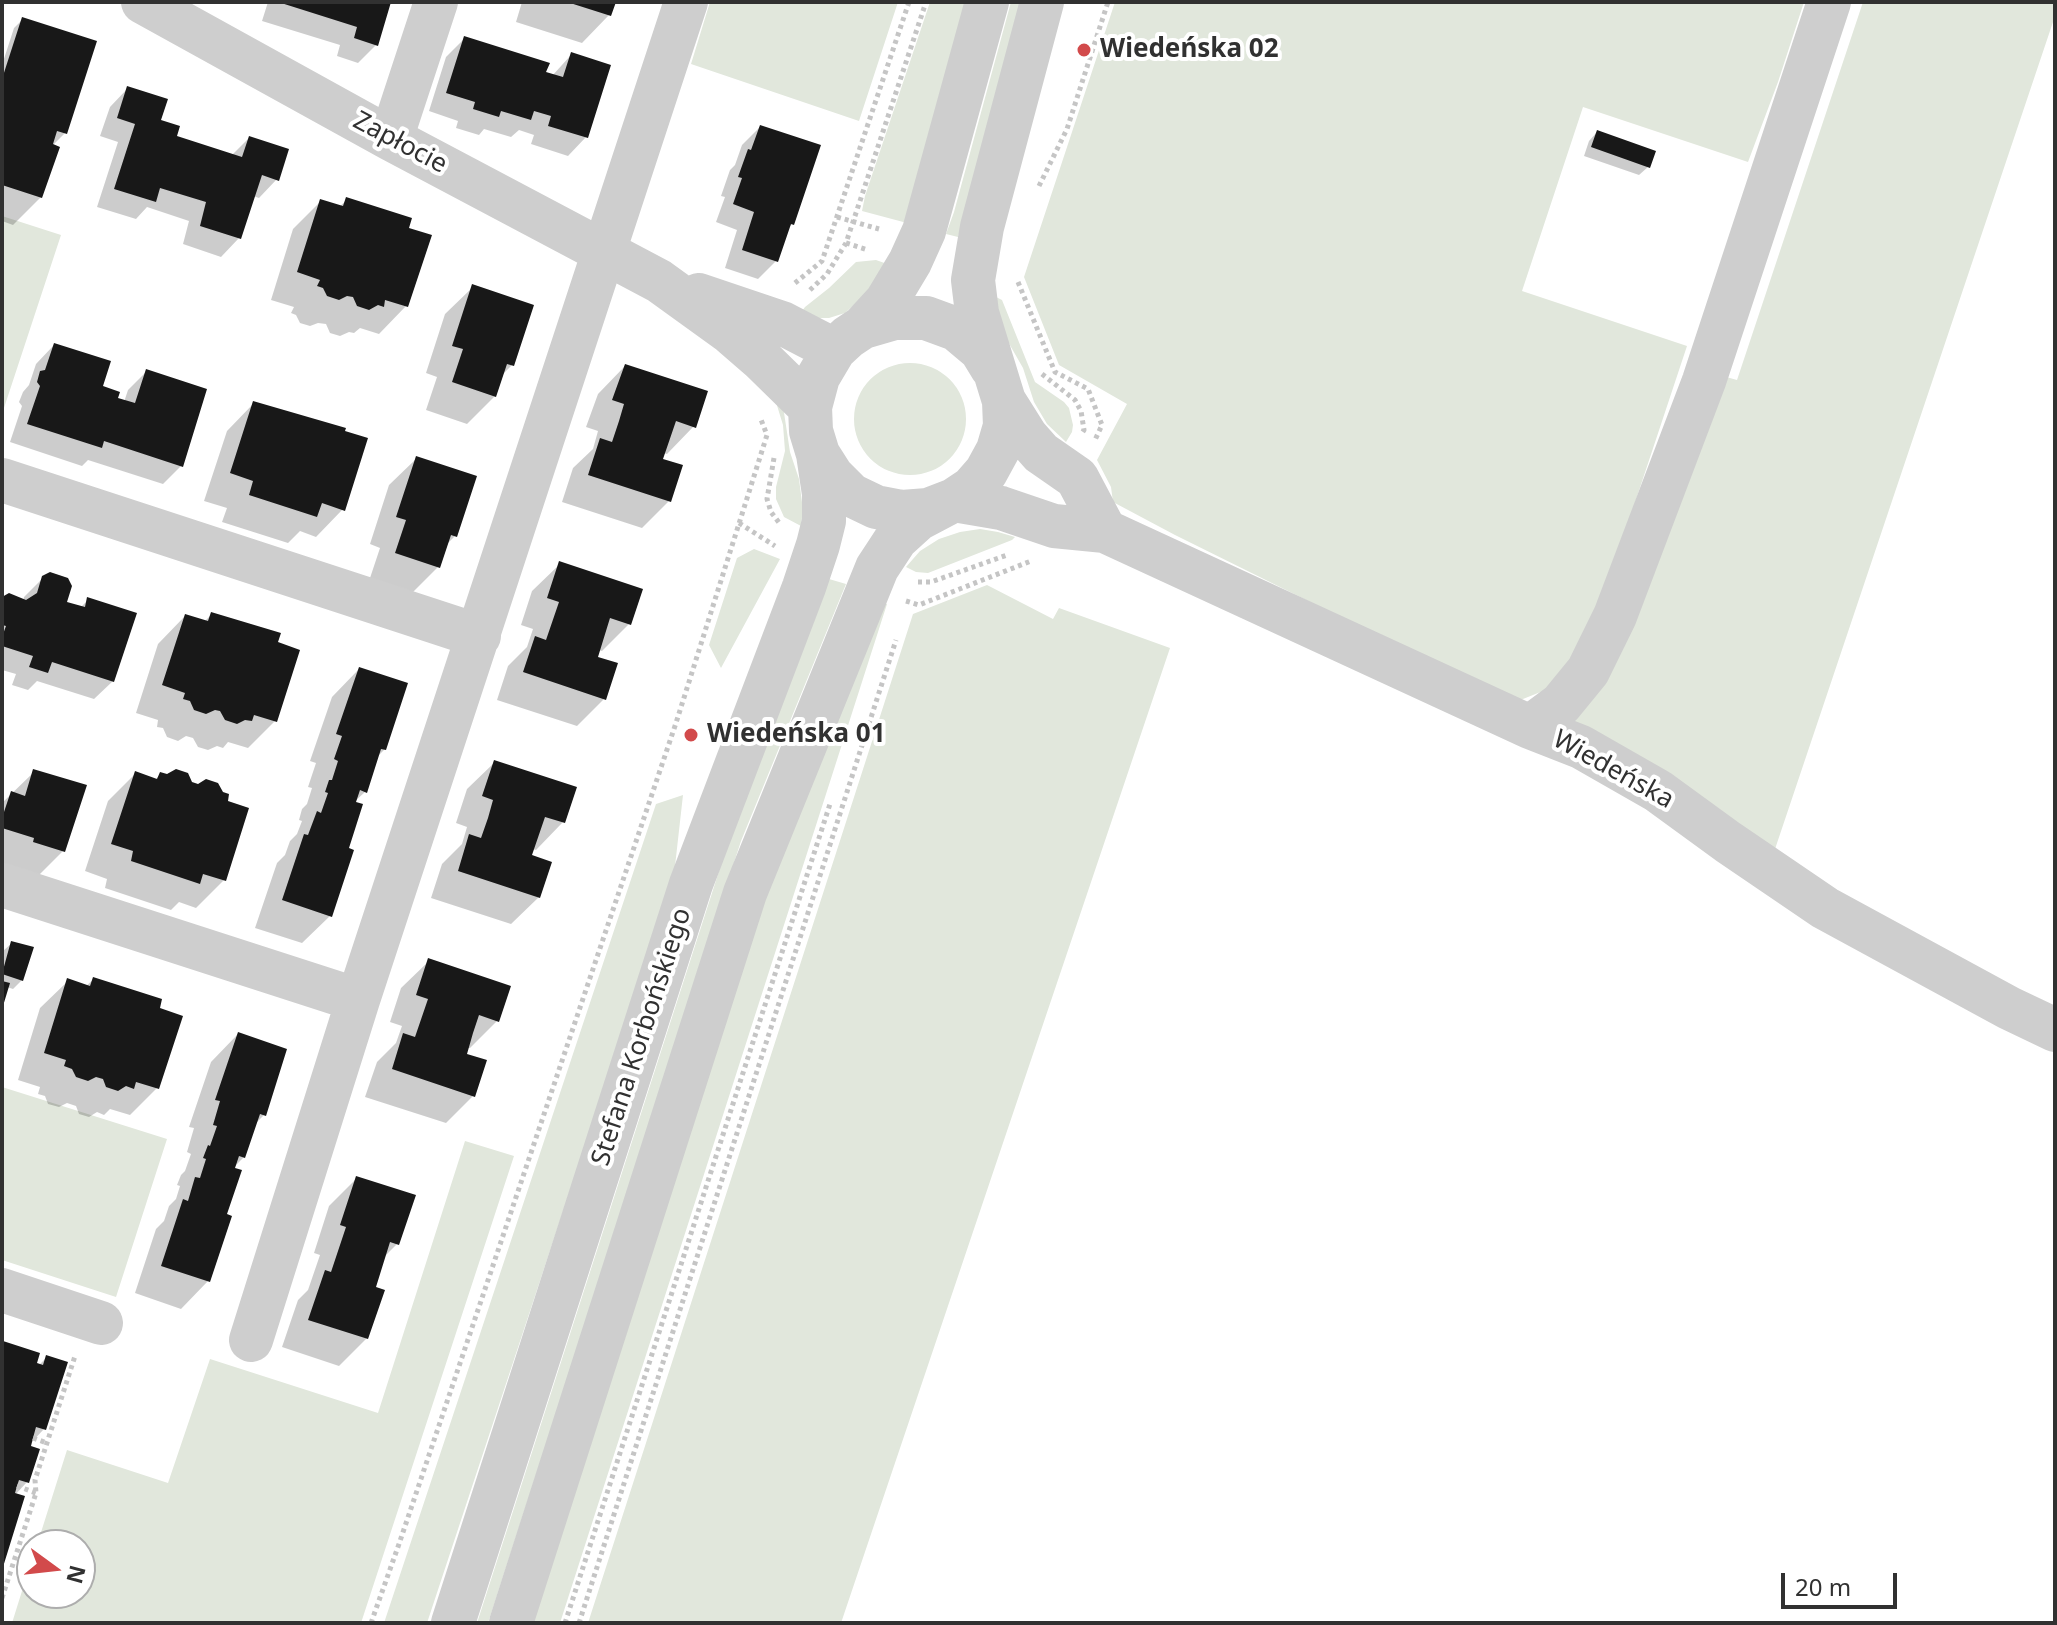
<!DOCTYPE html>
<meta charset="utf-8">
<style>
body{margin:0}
#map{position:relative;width:2057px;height:1625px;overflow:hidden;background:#fff;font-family:"Noto Sans",sans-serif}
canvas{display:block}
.frame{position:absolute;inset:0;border:4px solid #313131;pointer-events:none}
.north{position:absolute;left:16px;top:1529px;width:80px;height:80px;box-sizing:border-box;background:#fff;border:2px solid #adadad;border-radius:50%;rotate:105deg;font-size:22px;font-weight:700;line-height:32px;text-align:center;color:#313131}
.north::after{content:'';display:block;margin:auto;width:28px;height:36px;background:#d24a4b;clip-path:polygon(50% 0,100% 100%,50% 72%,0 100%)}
.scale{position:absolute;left:1781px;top:1573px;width:116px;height:36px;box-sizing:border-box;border:4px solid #313131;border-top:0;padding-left:10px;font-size:24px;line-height:28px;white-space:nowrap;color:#313131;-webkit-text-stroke:6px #fff;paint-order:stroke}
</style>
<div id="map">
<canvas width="2057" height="1625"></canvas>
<div class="frame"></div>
<div class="north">N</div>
<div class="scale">20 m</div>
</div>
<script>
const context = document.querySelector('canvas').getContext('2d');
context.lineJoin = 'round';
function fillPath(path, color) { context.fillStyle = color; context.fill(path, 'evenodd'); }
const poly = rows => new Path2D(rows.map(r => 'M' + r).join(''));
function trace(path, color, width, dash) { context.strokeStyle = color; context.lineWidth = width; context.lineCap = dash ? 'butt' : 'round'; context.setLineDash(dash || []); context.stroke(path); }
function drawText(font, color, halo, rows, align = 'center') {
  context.font = font + ' "Noto Sans",sans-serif'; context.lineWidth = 8; context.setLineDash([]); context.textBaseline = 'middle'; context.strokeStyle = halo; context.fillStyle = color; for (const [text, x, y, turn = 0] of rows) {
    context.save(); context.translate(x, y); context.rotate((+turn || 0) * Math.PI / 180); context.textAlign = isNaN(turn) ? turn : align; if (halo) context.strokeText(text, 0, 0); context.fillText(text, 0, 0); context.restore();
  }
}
fillPath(poly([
 [710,2,898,2,859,121,691,64],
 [930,2,966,2,907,223,862,211,865,196],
 [1011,2,1021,2,958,237,946,234,954,212],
 [1115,2,1804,2,1778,82,1748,162,1583,107,1522,291,1687,346,1583,659,1563,683,1518,701,1403,648,1175,535,1113,502,1111,487,1097,460,1127,404,1059,365,1024,277],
 [1863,2,2055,2,2055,16,1773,855,1560,720,1719,375,1737,380],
 [2,216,61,235,2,414],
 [876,260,890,265,878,283,845,313,829,318,815,318,800,314,805,307,829,288,856,262],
 [994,296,1002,300,1035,382,1064,402,1069,408,1073,425,1072,432,1066,442,1047,424,1034,402,1023,368,1003,333],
 '854 419a56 56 0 1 1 112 0a56 56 0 1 1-112 0Z',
 [775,399,783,406,790,452,799,479,803,510,801,526,784,517,776,499,776,487,785,451,783,425],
 [980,529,998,532,1015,537,1012,540,928,573,916,572,906,567,920,551,939,539,960,532],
 [754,549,780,559,721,668,709,645,737,558],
 [829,579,846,584,741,841,488,1623,477,1623,721,865],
 [987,585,1053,619,1059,608,1170,648,841,1623,588,1623,913,614],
 [884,603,887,604,560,1623,533,1623,773,875],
 [683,795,674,875,427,1623,384,1623,656,804],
 [2,1087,167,1139,116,1297,2,1260],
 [465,1141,514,1156,361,1623,12,1623,32,1559,32,1593,80,1593,80,1545,37,1545,67,1450,168,1483,210,1359,378,1413]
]), '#e1e7dc');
fillPath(poly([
 [268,2,389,2,376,45,358,63,337,56,340,45,262,21],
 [522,2,613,2,609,15,582,43,516,22],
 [23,19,65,133,52,146,41,197,13,225,2,221,2,65,14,28],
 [465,38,552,76,571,55,586,137,568,156,531,144,534,135,519,130,511,137,484,129,479,135,456,128,458,121,429,111,446,57],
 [128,88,174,137,232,155,249,138,277,179,259,198,253,196,239,238,221,257,183,244,189,221,147,207,136,219,97,207,118,142,100,136,110,107],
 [760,127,792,224,787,229,776,261,758,279,725,268,737,230,716,222,725,197,721,196,730,170,735,165,742,145],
 [1597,132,1648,167,1639,175,1584,156,1589,141],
 [347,200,406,229,406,306,379,334,360,328,354,333,349,332,340,336,330,333,326,324,318,323,310,326,300,323,296,315,291,313,294,307,271,300,293,229,321,201,339,207],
 [473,287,512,365,502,375,495,396,467,424,426,410,437,377,426,373,445,314],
 [54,345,101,388,116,399,124,402,128,390,146,372,181,466,163,484,88,460,82,466,10,442,22,406,19,402,23,392,29,385,36,364],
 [625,366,694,426,667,454,663,453,661,461,669,501,642,528,562,502,573,468,593,449,598,431,586,427,598,394],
 [254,403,343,509,316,537,300,531,288,543,222,522,227,508,204,501,227,431],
 [417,458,455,536,445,546,438,567,411,594,369,581,380,548,370,544,389,485],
 [560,564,629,624,602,651,598,650,596,658,604,699,577,726,497,700,508,666,527,647,533,629,521,625,532,591],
 [43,578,65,603,80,608,88,600,113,681,94,699,37,681,28,690,12,685,16,674,2,670,2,599,23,601,24,597],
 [212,614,275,721,248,748,228,742,223,748,217,746,208,750,198,747,193,738,186,736,178,741,167,737,163,728,157,727,158,720,136,713,158,644,185,616,204,622],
 [359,669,385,749,377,757,365,792,353,803,330,916,302,943,255,928,277,863,285,855,290,841,297,834,302,821,299,820,302,809,307,804,312,788,308,787,316,763,310,761,332,697],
 [495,762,563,822,536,850,532,849,530,856,539,897,511,924,431,898,442,864,462,844,467,827,456,823,467,789],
 [34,772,63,851,36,878,2,863,2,803],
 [135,774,155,780,161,774,191,784,224,880,196,908,179,902,171,910,105,888,107,879,85,871,108,801],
 [12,943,22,980,13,989,7,987,2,1001,2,956,3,951],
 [429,961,497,1021,470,1048,467,1048,464,1055,473,1096,446,1123,365,1097,377,1062,396,1043,402,1026,390,1022,401,988],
 [94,979,157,1088,130,1115,110,1109,104,1115,97,1112,89,1117,79,1114,76,1106,67,1103,59,1107,48,1104,45,1096,38,1094,40,1087,18,1080,40,1008,68,981,86,986],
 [238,1034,264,1115,255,1124,244,1157,232,1169,225,1215,208,1281,181,1309,135,1293,156,1229,164,1221,169,1206,176,1199,180,1186,177,1185,181,1175,185,1171,191,1154,187,1152,194,1128,189,1127,211,1062],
 [357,1178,397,1244,383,1258,373,1288,367,1338,339,1366,282,1347,298,1300,308,1290,320,1255,314,1253,329,1206],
 [4,1344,38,1366,47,1357,44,1429,29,1445,27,1482,15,1495,23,1497,2,1562,2,1346]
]), '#0003');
fillPath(poly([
 [278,2,391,2,378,46,354,38,357,27],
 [567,2,616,2,611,16],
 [22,17,97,41,67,134,57,131,53,144,60,147,42,198,2,185,2,79],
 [464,36,550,63,546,72,563,77,571,52,611,65,588,138,548,126,551,116,534,111,531,120,501,111,499,117,473,109,475,102,446,93],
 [127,86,168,99,161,120,180,126,177,136,242,157,249,136,289,149,279,181,262,175,241,239,200,226,206,202,160,188,156,202,114,189,135,124,117,118],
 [760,125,821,145,794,225,791,224,778,262,742,250,754,212,733,204,742,178,738,177,748,149,751,150],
 [1597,130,1656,151,1650,168,1591,147],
 [346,197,412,218,409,228,432,235,408,307,385,300,384,307,378,305,369,310,357,306,353,297,347,296,339,300,327,296,323,288,317,286,320,280,297,272,320,199,343,206],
 [472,284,534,305,514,366,507,364,496,397,452,382,463,349,452,346],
 [54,343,111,361,103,386,120,392,118,398,135,403,146,369,207,389,183,467,104,441,102,448,27,424,40,386,37,382,40,371,45,370],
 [625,364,708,391,696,428,676,421,663,459,683,465,671,502,588,475,600,438,612,442,619,421,624,404,612,400],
 [253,401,346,428,345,431,368,438,345,511,322,503,317,517,249,495,253,481,230,473],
 [416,456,477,476,457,537,451,535,440,568,395,553,406,520,396,517],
 [559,561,643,589,631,625,610,618,598,657,618,663,606,700,523,672,535,636,546,640,559,602,547,598],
 [50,572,68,578,72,586,67,602,85,607,87,597,137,613,114,682,52,662,48,673,29,667,33,656,2,646,2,637,6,626,2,625,2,597,9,593,26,600,37,593,42,576],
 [211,612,281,633,278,642,300,650,277,722,254,715,252,721,245,720,237,724,225,720,220,711,215,710,206,714,194,710,190,701,183,699,185,693,162,685,185,614,208,621],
 [359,667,408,683,386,750,381,749,367,793,360,790,356,802,363,804,349,848,354,850,332,917,282,900,304,834,308,835,317,811,321,813,328,793,325,792,329,780,332,780,338,761,334,759,342,736,336,734],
 [494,760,577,787,565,823,545,817,532,855,552,862,540,898,458,871,469,834,481,838,488,818,493,800,482,796],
 [33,769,87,785,65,852,33,842,34,838,2,828,2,818,11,791,25,796],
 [176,769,188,773,192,782,198,784,206,779,218,783,223,792,229,794,228,801,249,808,226,881,203,874,200,884,131,861,133,851,111,844,135,771,157,779,160,772,167,774],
 [11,941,34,947,23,981,2,974],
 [428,958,511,986,499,1022,479,1015,473,1033,467,1054,487,1060,475,1097,392,1069,403,1033,415,1037,428,999,416,995],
 [93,977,162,999,160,1008,183,1016,159,1089,136,1082,134,1089,126,1086,118,1091,106,1087,103,1079,96,1077,88,1081,76,1077,72,1069,64,1066,66,1060,44,1053,67,978,90,986],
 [2,981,10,983,3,1006,2,1006],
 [238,1032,287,1049,266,1116,260,1114,245,1158,239,1156,235,1168,242,1170,227,1214,232,1216,210,1282,161,1266,183,1199,188,1201,195,1177,200,1178,206,1159,203,1158,208,1145,210,1146,217,1126,213,1125,220,1101,215,1100],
 [356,1176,416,1195,399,1245,390,1242,376,1287,385,1290,368,1339,308,1320,325,1270,331,1272,346,1227,340,1225],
 [3,1341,40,1353,37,1363,43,1365,46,1355,68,1362,46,1430,36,1427,33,1438,31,1446,40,1449,29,1483,19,1480,17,1486,15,1493,25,1496,3,1567,2,1346]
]), '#181818');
trace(poly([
 [1039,186,1067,129,1108,2],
 [837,217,879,229],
 [846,243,868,250],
 [1018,282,1055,372,1088,389,1102,425,1095,440],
 [795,283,822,261,909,2],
 [810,290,827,274,846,243,926,2],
 [1042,374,1075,400,1081,411,1084,430,1082,433],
 [774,458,767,499,771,512,780,524],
 [739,523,775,546],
 [918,582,931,582,1007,555],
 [906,601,919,605,1031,561],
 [33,1438,47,1443],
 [17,1486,36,1493],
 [2,1598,36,1493,35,1480,75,1356],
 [2,1621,2,1622],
 [371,1623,399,1544,676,723,767,435,760,417],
 [565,1623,830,804],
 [579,1623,896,640]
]), '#c5c5c5', 5, [4, 4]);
trace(poly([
 [143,2,391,139,659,281,731,333,761,359,810,407],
 [391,139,436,2],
 [699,295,782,323,834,350],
 [863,327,894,318,926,318,956,329,981,350,992,368],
 [1004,401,1026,436,1041,453,1077,478,1105,531],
 [818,454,832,476,851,495,876,507,902,512,928,510,954,500,1001,508,1054,526,1105,531,1530,727,1581,747,1658,791,1728,842,1825,908,2009,1008,2055,1030],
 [2,480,479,636],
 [1530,727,1561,704,1588,671,1615,616,1704,381,1829,2],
 [2,885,358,1000],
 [2,1290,101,1323],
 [251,1340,358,1000,686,2],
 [453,1623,691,884,804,587,818,545,824,521,824,494,818,454,811,431,810,407,818,377,834,350,848,337,863,327,886,302,910,262,924,231,987,2],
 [511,1623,745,893,877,568,896,539,918,519,954,500,972,488,986,472,998,450,1005,426,1004,401,977,313,973,280,982,227,1042,2]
]), '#cecece', 44);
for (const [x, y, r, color] of [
 [1084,50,8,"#d24a4b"],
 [691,735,8,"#d24a4b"]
]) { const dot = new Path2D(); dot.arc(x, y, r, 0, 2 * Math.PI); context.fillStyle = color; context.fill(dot); trace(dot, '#fff', 3); }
drawText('bold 26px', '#313131', '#fff', [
 ["Wiedeńska 02",1100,50],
 ["Wiedeńska 01",707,735]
], 'left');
drawText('26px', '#313131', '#fff', [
 ["Zapłocie",400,143,28],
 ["Wiedeńska",1613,770,29],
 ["Stefana Korbońskiego",642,1037,-72]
]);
</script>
